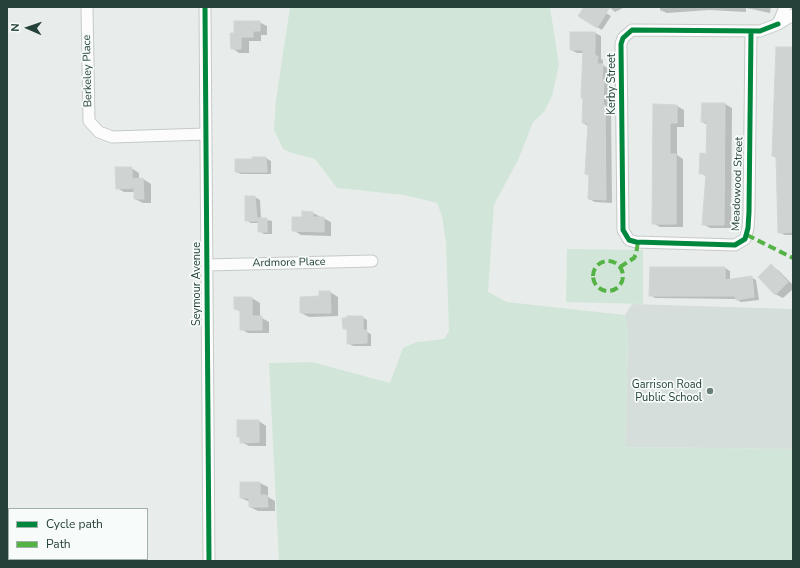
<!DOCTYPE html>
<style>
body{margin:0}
#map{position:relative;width:800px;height:568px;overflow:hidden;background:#e8edeb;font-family:"Nunito Sans",sans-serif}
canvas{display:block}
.frame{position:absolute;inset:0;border:8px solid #24423a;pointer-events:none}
.legend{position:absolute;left:8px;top:508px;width:140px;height:52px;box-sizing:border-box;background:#f7fbf9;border:1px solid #a3b1ad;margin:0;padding:5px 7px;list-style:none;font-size:12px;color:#24423a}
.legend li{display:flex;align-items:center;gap:8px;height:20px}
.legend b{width:20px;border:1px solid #a3b1ad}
.north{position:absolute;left:8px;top:8px;width:40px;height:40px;-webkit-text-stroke:3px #f7fbf9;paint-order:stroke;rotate:272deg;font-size:11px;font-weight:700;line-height:16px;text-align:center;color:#24423a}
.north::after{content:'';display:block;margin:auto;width:14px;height:18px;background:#24423a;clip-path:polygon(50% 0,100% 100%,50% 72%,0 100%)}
</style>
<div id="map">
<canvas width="800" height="568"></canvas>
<div class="frame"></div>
<ul class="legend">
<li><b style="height:5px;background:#00873e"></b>Cycle path</li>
<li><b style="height:5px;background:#55b346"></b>Path</li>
</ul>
<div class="north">N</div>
</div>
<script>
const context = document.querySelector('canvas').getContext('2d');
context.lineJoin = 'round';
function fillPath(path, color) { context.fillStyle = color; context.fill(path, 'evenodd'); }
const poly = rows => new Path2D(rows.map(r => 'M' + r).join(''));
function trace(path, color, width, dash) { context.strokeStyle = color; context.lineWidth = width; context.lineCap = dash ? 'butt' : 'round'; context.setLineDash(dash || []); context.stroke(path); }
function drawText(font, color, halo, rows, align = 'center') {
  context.font = font + ' "Nunito Sans",sans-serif'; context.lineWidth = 3.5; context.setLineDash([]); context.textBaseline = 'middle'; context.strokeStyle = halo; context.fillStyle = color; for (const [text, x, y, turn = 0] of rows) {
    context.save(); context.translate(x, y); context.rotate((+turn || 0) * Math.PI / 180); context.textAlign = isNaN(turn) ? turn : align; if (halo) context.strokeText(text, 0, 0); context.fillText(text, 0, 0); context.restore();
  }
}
fillPath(poly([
 [632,304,793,309,793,449,625,447,628,334,625,315]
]), '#d6dedb');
fillPath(poly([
 [290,7,550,7,559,65,552,96,544,112,533,122,519,158,494,205,488,292,507,302,625,315,628,334,625,447,793,449,793,561,279,561,269,363,312,362,390,383,403,348,417,342,444,339,449,331,446,242,442,216,437,203,405,195,337,188,315,159,292,153,283,149,274,130,276,100],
 [567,249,643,250,643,304,566,302]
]), '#d1e6d8');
fillPath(poly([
 [585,7,596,7,611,16,602,30,579,16],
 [609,7,625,7,615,12],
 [660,7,771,7,770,13,746,8,746,12,709,10,667,13,660,10],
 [259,22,267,26,267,35,261,35,261,41,249,41,249,53,239,53,232,48,235,34],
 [595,33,601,36,601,59,603,60,603,65,609,69,608,108,611,110,612,203,595,202,589,199,590,176,586,174,588,126,583,123,584,53,577,53,571,50],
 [793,48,793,235,785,235,779,232,777,158,773,156],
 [725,104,732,108,731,228,710,228,703,224,706,176,700,173,707,155,708,125,702,122],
 [654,105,677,106,684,110,684,127,677,127,677,155,683,159,683,227,660,227,653,223],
 [254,158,266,158,271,161,271,174,241,174,236,172,254,160],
 [131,168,139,173,139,180,143,179,151,184,151,203,143,203,135,199,135,192,124,192,117,188],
 [255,197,260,200,261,219,272,221,272,234,264,234,259,231,259,223,251,223,246,220],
 [313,213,331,222,331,236,301,235,293,230,303,218],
 [771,266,778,270,793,285,793,289,783,298,775,294],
 [651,268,725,268,730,271,730,280,751,277,756,280,759,300,741,302,736,299,655,298,650,295],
 [320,292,330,292,338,297,338,316,309,317,301,313,320,297],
 [235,298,252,298,260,303,260,317,269,322,269,333,248,333,241,329,241,312,235,309],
 [362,317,367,320,367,332,371,334,371,346,353,346,348,343,348,331,344,328],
 [259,421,266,426,266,446,249,446,241,442,241,438,238,436],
 [241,483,260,483,268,487,268,497,275,501,275,511,258,511,250,507,250,502,241,498]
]), '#0003');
const building = poly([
 [584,7,610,7,597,28,578,16,584,7],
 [234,21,260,21,260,31,253,31,253,37,241,37,241,49,231,49,230,33,234,33,234,21],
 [570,32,595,32,595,56,598,56,597,64,603,64,602,80,604,80,603,105,605,105,606,200,588,199,589,175,585,174,588,123,582,123,583,98,581,98,583,50,570,50,570,32],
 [776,47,793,47,793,232,778,233,776,156,772,156,776,47],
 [702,103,725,103,724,225,702,225,706,174,699,174,700,153,706,154,707,122,701,122,702,103],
 [653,104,677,105,677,123,670,123,670,154,676,154,676,224,652,224,653,104],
 [252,157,266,157,267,172,235,172,235,159,253,159,252,157],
 [115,167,132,167,132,179,143,178,144,199,134,199,134,188,116,189,115,167],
 [245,196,255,196,257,221,245,221,245,196],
 [302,211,313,212,313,217,324,217,324,232,292,231,292,217,302,217,302,211],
 [258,218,267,218,267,232,258,232,258,218],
 [771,264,788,282,775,295,758,277,771,264],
 [650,267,725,267,725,280,752,276,754,297,736,300,735,296,649,296,650,267],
 [319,291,330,291,331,313,300,313,300,297,319,296,319,291],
 [234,297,252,297,252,316,262,316,262,330,240,330,240,310,234,309,234,297],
 [347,316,363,316,363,330,367,330,367,343,347,344,347,329,343,329,342,318,347,318,347,316],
 [237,420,259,420,259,442,240,443,240,437,237,437,237,420],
 [240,482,260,482,260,495,267,495,268,507,249,507,249,498,240,498,240,482]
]);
fillPath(building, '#cfd4d2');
trace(building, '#d1d6d4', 1);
const street = poly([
 [87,7,89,121,99,132,112,137,206,134],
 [205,7,209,561],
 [785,7,778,24,793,15],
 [751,31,749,212,748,228,745,239,735,245,636,242,629,240,623,230,621,44,623,38,632,30,760,31,778,24],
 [207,265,372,261]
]);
trace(street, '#c5cac8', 13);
trace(street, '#fcfcfc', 11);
trace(poly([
 [747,235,793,258],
 '593 276a15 15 0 1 1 30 0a15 15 0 1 1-30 0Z',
 [620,267,634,258,636,254,638,242]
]), '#55b346', 4, [8, 4]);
trace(poly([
 [205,7,209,561],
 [751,31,749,212,748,228,745,239,735,245,636,242,629,240,623,230,621,44,623,38,632,30,760,31,778,24]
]), '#00873e', 5);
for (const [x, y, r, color] of [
 [710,391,4,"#697e78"]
]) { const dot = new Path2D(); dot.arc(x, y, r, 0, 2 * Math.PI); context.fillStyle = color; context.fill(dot); trace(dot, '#f7fbf9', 1.5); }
drawText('11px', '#24423a', '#f7fbf9', [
 ["Berkeley Place",88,71,-91],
 ["Kerby Street",612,84,-90],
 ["Meadowood Street",738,184,-88],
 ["Ardmore Place",289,263,-1],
 ["Seymour Avenue",197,284,-90]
]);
drawText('11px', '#24423a', '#f7fbf9', [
 ["Garrison Road",702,385],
 ["Public School",702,398]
], 'right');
</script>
